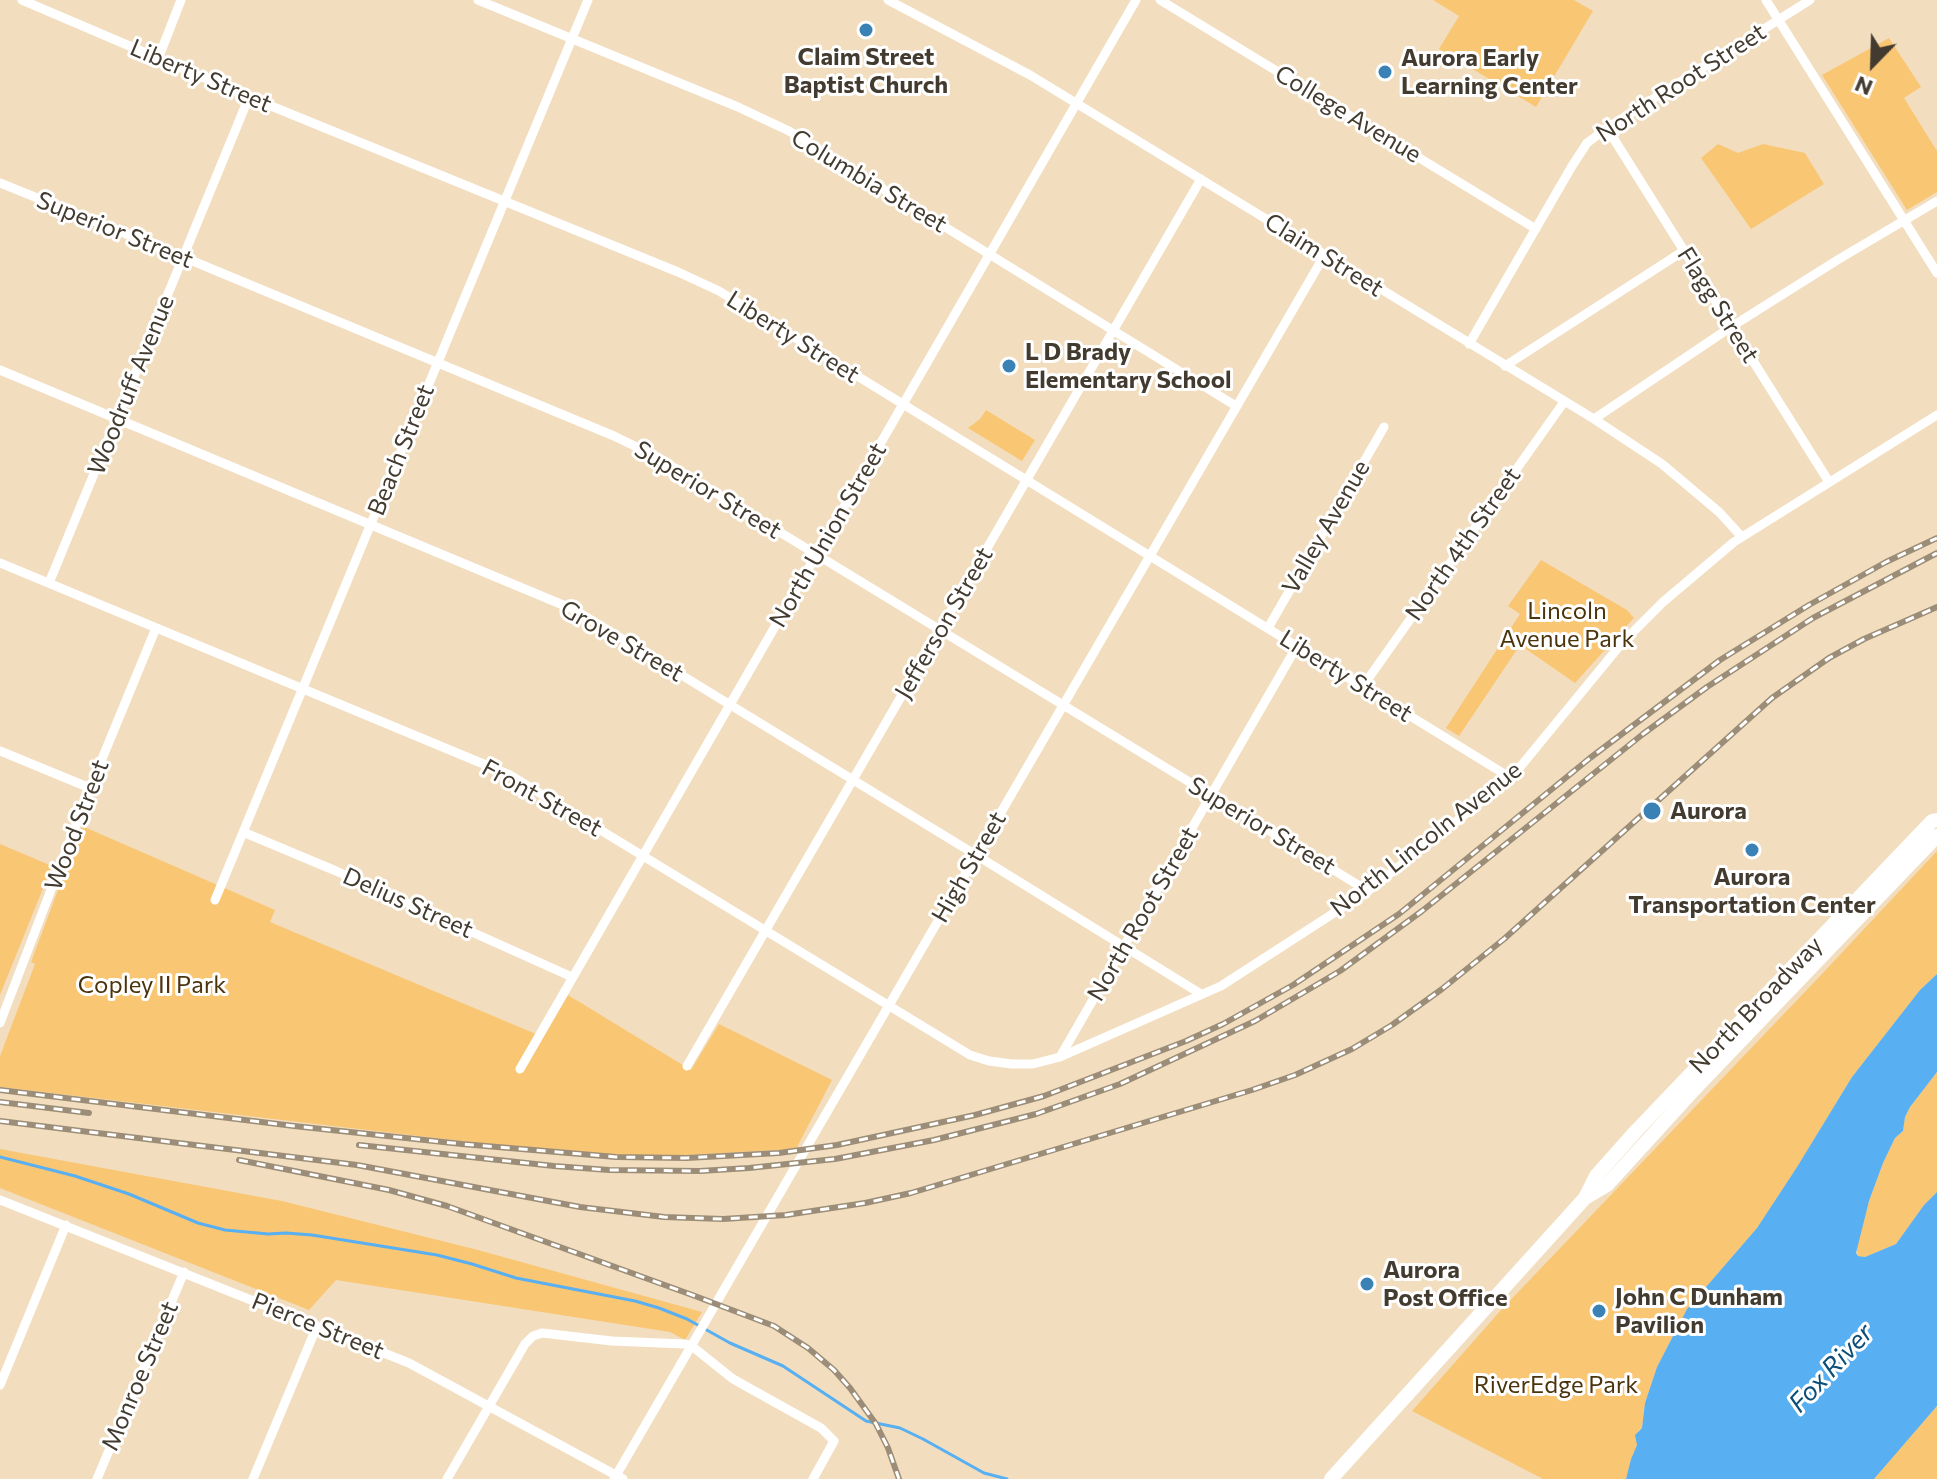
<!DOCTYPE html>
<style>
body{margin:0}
#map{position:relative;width:1937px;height:1479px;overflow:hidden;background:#f2debf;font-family:Commissioner,sans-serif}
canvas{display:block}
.north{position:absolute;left:1833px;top:24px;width:80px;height:80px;-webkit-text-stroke:6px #fff;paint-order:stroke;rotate:203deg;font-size:22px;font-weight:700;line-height:32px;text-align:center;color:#433b2f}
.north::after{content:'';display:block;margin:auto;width:28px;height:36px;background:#433b2f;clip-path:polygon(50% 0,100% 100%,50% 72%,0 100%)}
</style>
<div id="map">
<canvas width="1937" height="1479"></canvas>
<div class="north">N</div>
</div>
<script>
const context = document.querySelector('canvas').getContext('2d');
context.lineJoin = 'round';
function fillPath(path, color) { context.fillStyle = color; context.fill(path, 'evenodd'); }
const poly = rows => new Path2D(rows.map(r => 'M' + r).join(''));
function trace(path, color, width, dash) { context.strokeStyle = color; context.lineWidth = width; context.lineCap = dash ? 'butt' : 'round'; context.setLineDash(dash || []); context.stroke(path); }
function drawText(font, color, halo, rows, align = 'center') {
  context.font = font + ' Commissioner,sans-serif'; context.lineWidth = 6; context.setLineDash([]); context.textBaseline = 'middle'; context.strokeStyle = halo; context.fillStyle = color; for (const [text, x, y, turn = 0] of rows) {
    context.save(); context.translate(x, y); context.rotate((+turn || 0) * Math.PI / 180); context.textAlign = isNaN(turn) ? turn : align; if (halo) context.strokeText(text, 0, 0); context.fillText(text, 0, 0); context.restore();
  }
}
fillPath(poly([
 [1433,0,1574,0,1593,11,1536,107,1439,49,1459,16],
 [1889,38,1921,87,1904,98,1937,151,1937,192,1907,210,1822,75],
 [1718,144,1738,153,1763,144,1805,153,1824,184,1751,229,1701,158],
 [986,410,1035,440,1022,461,968,428,980,419],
 [1541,560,1627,610,1634,618,1575,683,1520,645,1459,736,1446,728,1520,614,1508,606],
 [82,826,275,910,270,922,543,1037,568,995,691,1070,719,1024,832,1080,796,1149,669,1156,614,1155,555,1152,0,1087,0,1056,35,964,31,962],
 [0,844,52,866,0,995],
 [1937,851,1937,974,1920,990,1852,1077,1797,1167,1757,1228,1687,1309,1657,1367,1645,1403,1642,1428,1638,1431,1637,1445,1631,1459,1626,1479,1543,1479,1412,1411,1501,1310,1821,975],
 [1937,1072,1937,1192,1924,1205,1896,1244,1865,1257,1858,1256,1856,1248,1869,1201,1883,1163,1895,1138,1903,1131,1905,1117,1910,1107],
 [0,1149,282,1201,478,1250,702,1312,685,1340,670,1332,336,1280,309,1310,0,1188],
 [1937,1406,1937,1479,1874,1479,1896,1453]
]), '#f9c674');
fillPath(poly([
 [1937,974,1937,1072,1910,1107,1905,1117,1903,1131,1895,1138,1883,1163,1869,1201,1856,1253,1858,1256,1865,1257,1896,1244,1924,1205,1937,1192,1937,1406,1874,1479,1626,1479,1631,1459,1637,1445,1635,1435,1642,1428,1645,1403,1657,1367,1687,1309,1757,1228,1797,1167,1852,1077,1920,990]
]), '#58aff1');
trace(poly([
 [0,1157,75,1176,129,1194,198,1223,225,1230,268,1234,286,1233,312,1235,437,1255,472,1264,516,1278,635,1301,659,1308,687,1319,730,1343,783,1366,866,1421,900,1428,923,1439,984,1473,1007,1479]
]), '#58aff1', 3);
trace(poly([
 [22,0,249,97,678,272,719,291,1511,778],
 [478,0,738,107,789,131,1236,406],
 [888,0,1030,75,1594,419,1662,464,1719,512,1741,536],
 [1160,0,1536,229],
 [1766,0,1937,273],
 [158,59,181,0],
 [1607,128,1829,482],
 [0,183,183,257,614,436,655,456,1368,891],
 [1469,344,1572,166,1587,143,1607,128,1810,0],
 [1505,366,1685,250],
 [0,370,575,610,976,855,1201,994],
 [1594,419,1731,327,1839,259,1937,201],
 [0,563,510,775,970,1055,989,1061,1012,1064,1033,1064,1060,1057,1221,986,1368,891,1511,778,1622,643,1663,602,1734,542,1937,415],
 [49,583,249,97],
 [1268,628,1384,427],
 [1363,686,1564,402],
 [0,751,90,788],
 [243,832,336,871,572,977],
 [215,900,588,0],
 [0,1023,90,788,156,628],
 [1060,1057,1297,646],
 [687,1066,1201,179],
 [520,1069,1136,0],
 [0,1200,409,1363,623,1479],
 [0,1385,66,1225],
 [97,1479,184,1272],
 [253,1479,317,1326],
 [447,1479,525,1344,533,1336,542,1333,612,1341,685,1344,693,1347,733,1379,821,1428,834,1441,813,1479],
 [614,1479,1324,256]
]), '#fff', 9);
trace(poly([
 [1585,1198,1596,1176,1636,1131,1932,821,1937,820],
 [1331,1479,1585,1198,1607,1185,1689,1095,1937,836]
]), '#fff', 14);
const rail = poly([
 [0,1090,294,1126,462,1144,616,1157,686,1158,779,1153,837,1145,975,1115,1044,1096,1186,1041,1223,1024,1293,985,1399,914,1590,758,1720,660,1809,605,1886,562,1937,538],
 [0,1102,89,1113],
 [0,1121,357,1165,580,1207,664,1217,723,1219,786,1215,865,1203,911,1193,1252,1090,1295,1075,1352,1049,1392,1025,1442,989,1504,939,1772,698,1829,658,1864,639,1937,607],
 [359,1145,554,1166,609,1170,700,1171,749,1168,835,1159,934,1140,1036,1114,1120,1084,1255,1021,1340,971,1422,911,1643,734,1707,687,1813,618,1937,553],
 [239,1160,389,1190,447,1206,695,1296,774,1326,808,1348,834,1370,850,1388,876,1424,888,1448,899,1479]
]);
trace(rail, '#9b8d77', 6);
trace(rail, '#fff', 3, [9]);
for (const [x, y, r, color] of [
 [866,30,8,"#3a81b6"],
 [1385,72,8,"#3a81b6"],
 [1009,366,8,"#3a81b6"],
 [1652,811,10,"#3a81b6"],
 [1752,850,8,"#3a81b6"],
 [1367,1284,8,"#3a81b6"],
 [1599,1311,8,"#3a81b6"]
]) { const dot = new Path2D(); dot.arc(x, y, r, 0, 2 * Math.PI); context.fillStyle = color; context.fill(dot); trace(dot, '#fff', 3); }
drawText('bold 24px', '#433b2f', '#fff', [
 ["Claim Street",866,57,"center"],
 ["Baptist Church",866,85,"center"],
 ["Aurora Early",1401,58],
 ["Learning Center",1401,86],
 ["L D Brady",1025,352],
 ["Elementary School",1025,380],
 ["Aurora",1670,811],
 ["Aurora",1752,877,"center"],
 ["Transportation Center",1752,905,"center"],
 ["Aurora",1383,1270],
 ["Post Office",1383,1298],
 ["John C Dunham",1615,1297],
 ["Pavilion",1615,1325]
], 'left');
drawText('24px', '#433b2f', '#fff', [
 ["Liberty Street",201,76,23],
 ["North Root Street",1681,83,-33],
 ["College Avenue",1348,114,31],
 ["Columbia Street",869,181,31],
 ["Superior Street",115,230,22],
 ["Claim Street",1324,255,32],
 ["Flagg Street",1718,305,58],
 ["Liberty Street",793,337,32],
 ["Woodruff Avenue",131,385,-68],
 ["Beach Street",401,450,-68],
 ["Superior Street",708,490,31],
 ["Valley Avenue",1326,527,-60],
 ["North Union Street",828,535,-60],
 ["North 4th Street",1463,544,-55],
 ["Jefferson Street",944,623,-60],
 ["Grove Street",622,641,30],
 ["Liberty Street",1346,676,32],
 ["Front Street",542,798,29],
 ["Wood Street",77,825,-69],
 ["Superior Street",1262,826,31],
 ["North Lincoln Avenue",1426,839,-38],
 ["High Street",969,867,-60],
 ["Delius Street",408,903,24],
 ["North Root Street",1143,914,-60],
 ["North Broadway",1756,1005,-46],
 ["Pierce Street",318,1326,22],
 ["Monroe Street",140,1376,-67]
]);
drawText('24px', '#4b340c', '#fff', [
 ["Lincoln",1567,611],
 ["Avenue Park",1567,639],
 ["Copley II Park",152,985],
 ["RiverEdge Park",1556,1385]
]);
drawText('italic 26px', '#094d78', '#fff', [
 ["Fox River",1831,1368,-47]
]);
</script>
